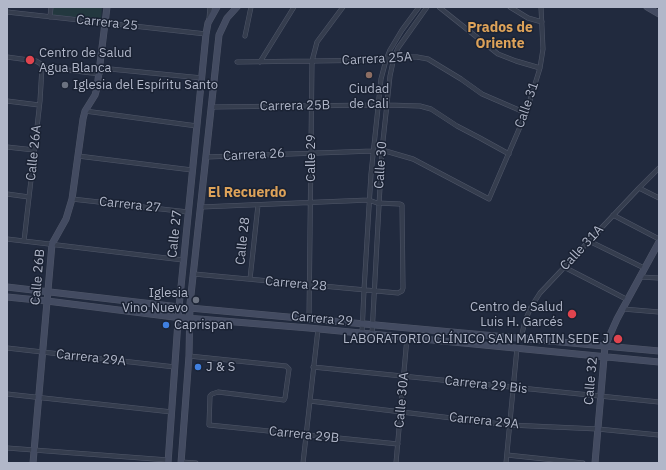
<!DOCTYPE html>
<meta charset="utf-8">
<style>
body{margin:0}
#map{position:relative;width:666px;height:470px;overflow:hidden;background:#212a3e;font-family:"IBM Plex Sans",sans-serif}
canvas{display:block}
.frame{position:absolute;inset:0;border:8px solid #b1b7c9;pointer-events:none}
</style>
<div id="map">
<canvas width="666" height="470"></canvas>
<div class="frame"></div>
</div>
<script>
const context = document.querySelector('canvas').getContext('2d');
context.lineJoin = 'round';
function fillPath(path, color) { context.fillStyle = color; context.fill(path, 'evenodd'); }
const poly = rows => new Path2D(rows.map(r => 'M' + r).join(''));
function trace(path, color, width, dash) { context.strokeStyle = color; context.lineWidth = width; context.lineCap = dash ? 'butt' : 'round'; context.setLineDash(dash || []); context.stroke(path); }
function drawText(font, color, halo, rows, align = 'center') {
  context.font = font + ' "IBM Plex Sans",sans-serif'; context.lineWidth = 3; context.setLineDash([]); context.textBaseline = 'middle'; context.strokeStyle = halo; context.fillStyle = color; for (const [text, x, y, turn = 0] of rows) {
    context.save(); context.translate(x, y); context.rotate((+turn || 0) * Math.PI / 180); context.textAlign = isNaN(turn) ? turn : align; if (halo) context.strokeText(text, 0, 0); context.fillText(text, 0, 0); context.restore();
  }
}
fillPath(poly([
 [53,7,102,7,101,19,52,15]
]), '#23383f');
const street = poly([
 [439,7,498,54,516,61,540,68],
 [510,7,528,18,542,22],
 [7,12,206,34],
 [50,17,51,7],
 [209,19,210,7],
 [245,36,251,7],
 [7,57,36,61,41,64,42,67,40,101,24,241],
 [237,62,386,60,394,57,417,57,428,59,461,79,482,94,526,113],
 [260,62,294,7],
 [42,67,100,74],
 [100,68,202,78],
 [7,101,39,105],
 [387,105,420,106,431,109,457,126,480,138,509,154],
 [211,107,378,105],
 [85,111,197,126],
 [7,147,34,150],
 [382,150,413,159,489,199,526,113,540,68,543,49,541,7],
 [78,156,192,170],
 [206,157,373,151],
 [639,188,659,198],
 [7,194,29,197],
 [72,199,188,212],
 [613,215,659,239],
 [7,239,183,260],
 [589,241,644,268],
 [564,267,628,300],
 [194,274,398,293,402,291,403,288,402,205,400,204,377,203,369,200,201,207],
 [640,277,659,278],
 [250,279,258,205],
 [623,309,659,312],
 [309,319,312,61,317,42,343,7],
 [362,333,364,290,371,174,381,79,386,60,390,50,402,30,419,7],
 [372,334,382,150,390,76,394,57,398,48,427,7],
 [521,338,525,321,531,307,540,293,639,188,659,168],
 [7,348,175,367],
 [189,356,286,366,289,369,285,398,284,400,218,392,212,394,210,396,209,425,398,444],
 [313,367,659,402],
 [7,394,172,412],
 [310,401,510,425,598,429,659,435],
 [7,448,168,460],
 [507,455,583,463],
 [181,462,196,463],
 [303,463,318,329],
 [396,463,407,337],
 [506,463,517,348]
]);
const secondary = poly([
 [647,7,659,14],
 [7,287,179,307,659,351],
 [7,297,47,301,174,317,309,328,659,362],
 [33,463,52,244,66,219,72,199,83,119,85,111,95,95,97,88,107,7],
 [168,463,179,307,206,34,208,23,217,7],
 [181,463,189,356,190,304,219,35,227,18,237,7],
 [595,463,605,346,617,319,659,242]
]);
trace(street, '#505769', 5);
trace(secondary, '#505769', 7);
trace(street, '#353d4e', 4);
trace(secondary, '#434b61', 6);
for (const [x, y, r, color] of [
 [30,60,5,"#e0444e"],
 [369,75,4,"#8d6e63"],
 [65,85,4,"#6b7280"],
 [196,300,4,"#6b7280"],
 [572,314,5,"#e0444e"],
 [166,325,4,"#3f7fe0"],
 [618,339,5,"#e0444e"],
 [198,367,4,"#3f7fe0"]
]) { const dot = new Path2D(); dot.arc(x, y, r, 0, 2 * Math.PI); context.fillStyle = color; context.fill(dot); trace(dot, '#1a2233', 1.5); }
drawText('13px', '#b1b7c9', '#1a2233', [
 ["Carrera 25",107,23,6],
 ["Carrera 25A",377,59,-3],
 ["Calle 31",527,105,-71],
 ["Carrera 25B",295,106,-1],
 ["Calle 26A",34,153,-84],
 ["Carrera 26",254,155,-3],
 ["Calle 29",311,158,-90],
 ["Calle 30",381,165,-86],
 ["Carrera 27",130,205,6],
 ["Calle 27",175,234,-84],
 ["Calle 28",243,241,-84],
 ["Calle 31A",582,248,-47],
 ["Calle 26B",38,277,-85],
 ["Carrera 28",296,284,5],
 ["Carrera 29",322,319,5],
 ["Carrera 29A",91,358,6],
 ["Calle 32",591,381,-85],
 ["Carrera 29 Bis",486,385,6],
 ["Calle 30A",402,400,-85],
 ["Carrera 29A",484,421,6],
 ["Carrera 29B",304,435,6]
]);
drawText('13px', '#b1b7c9', '#1a2233', [
 ["Centro de Salud",39,53],
 ["Agua Blanca",39,68],
 ["Iglesia del Espíritu Santo",73,85],
 ["Ciudad",369,89,"center"],
 ["de Cali",369,104,"center"],
 ["Iglesia",188,293,"right"],
 ["Vino Nuevo",188,308,"right"],
 ["Centro de Salud",563,307,"right"],
 ["Luis H. Garcés",563,322,"right"],
 ["Caprispan",174,325],
 ["LABORATORIO CLÍNICO SAN MARTIN SEDE J",609,339,"right"],
 ["J & S",206,367]
], 'left');
drawText('bold 14px', '#dda259', '#1a2233', [
 ["Prados de",500,28],
 ["Oriente",500,44],
 ["El Recuerdo",247,193]
]);
</script>
